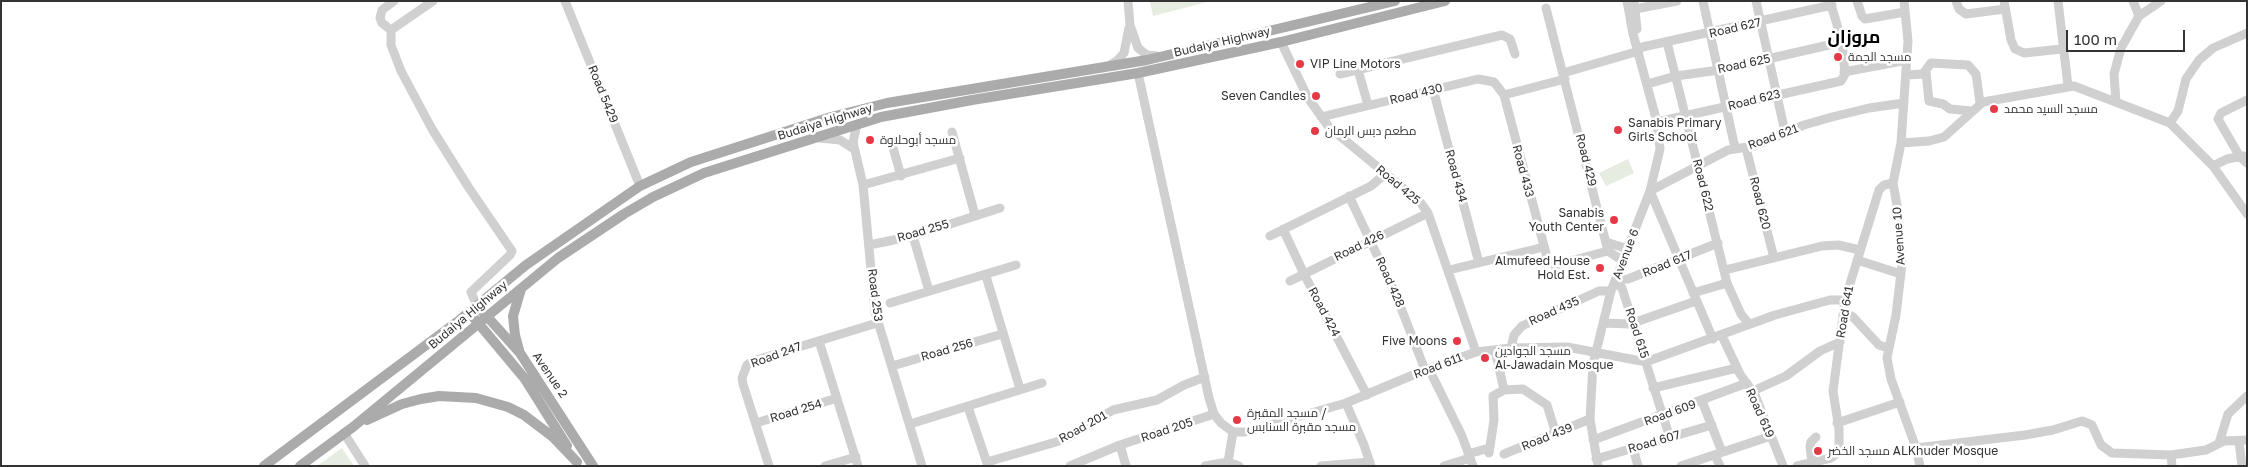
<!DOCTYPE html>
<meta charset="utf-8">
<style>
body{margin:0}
#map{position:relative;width:2248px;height:467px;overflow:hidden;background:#fff;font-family:"Golos Text",sans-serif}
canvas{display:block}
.frame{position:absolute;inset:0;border:2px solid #333;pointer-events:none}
.scale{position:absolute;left:2066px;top:30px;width:119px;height:22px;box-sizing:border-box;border:2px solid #333;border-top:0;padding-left:6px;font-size:15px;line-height:18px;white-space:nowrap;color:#333;-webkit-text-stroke:4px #fff;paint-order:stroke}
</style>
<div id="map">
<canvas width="2248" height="467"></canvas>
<div class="frame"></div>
<div class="scale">100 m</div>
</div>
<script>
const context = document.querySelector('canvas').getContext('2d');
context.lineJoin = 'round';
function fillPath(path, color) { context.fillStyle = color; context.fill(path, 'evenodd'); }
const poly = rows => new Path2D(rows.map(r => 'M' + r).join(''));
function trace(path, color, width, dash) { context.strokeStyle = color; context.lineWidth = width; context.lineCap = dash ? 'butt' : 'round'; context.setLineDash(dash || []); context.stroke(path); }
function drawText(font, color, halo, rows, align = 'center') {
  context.font = font + ' "Golos Text",Cairo,sans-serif'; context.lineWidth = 5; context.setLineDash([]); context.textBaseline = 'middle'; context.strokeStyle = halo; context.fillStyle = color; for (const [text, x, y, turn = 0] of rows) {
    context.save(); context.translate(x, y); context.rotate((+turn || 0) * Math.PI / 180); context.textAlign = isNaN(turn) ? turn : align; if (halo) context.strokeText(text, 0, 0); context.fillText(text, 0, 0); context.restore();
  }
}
fillPath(poly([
 [1150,1,1211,1,1153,16],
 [1628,159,1634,173,1606,186,1599,173],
 [342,448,354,466,317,466]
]), '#e6ecdf');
trace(poly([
 [433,1,391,30,391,45,401,71,432,129,469,188,512,251,510,255,471,292,477,306],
 [565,1,640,186],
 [1128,1,1130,25,1138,48,1147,55,1157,56],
 [1634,1,1637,29],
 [1703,1,1735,148],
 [1756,1,1785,132],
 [1857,1,1862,16,1865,19,1905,12],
 [1904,1,1908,41,1901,143,1893,183,1898,211,1902,264,1896,315,1887,358,1891,379,1916,448,1920,466],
 [1956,1,1959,9,1966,14,2005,9],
 [2004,1,2011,40,2015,49,2024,53,2062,49],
 [2058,1,2068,86],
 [2133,1,2139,16],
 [1546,8,1608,251,1623,261],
 [1635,9,1677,1],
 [391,30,382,23,380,18,382,10,394,1],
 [1281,42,1308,98,1329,127,1420,202,1428,213,1476,352],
 [1667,42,1727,283,1741,314,1749,324],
 [1638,48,1832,5],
 [1110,65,1117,61,1124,53,1129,28],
 [1358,70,1368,105],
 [1844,72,1907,60],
 [1926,72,1929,101,1943,104,1950,109,1972,111],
 [1138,73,1209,398,1214,414,1221,423,1233,432,1245,432,1346,403,1425,370,1476,352,1511,348,1567,347,1641,361,1651,360,1775,315,1830,300,1845,300],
 [1563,73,1639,51],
 [1340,74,1502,35,1510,39,1515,54],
 [1906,75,1923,74,1931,63,1968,65,1976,74,1980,103],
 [1647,84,1676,76,1719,70,1842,42],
 [1433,89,1479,263],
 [1504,95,1565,79],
 [2247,100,2221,113,2218,119,2240,157,2247,163],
 [2116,102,2114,74,2121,48,2139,16,2161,1],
 [1321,117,1478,79,1494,82,1504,95,1548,261,1555,265,1608,251],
 [1657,122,1841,81,1845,74,1842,42,1830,1],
 [2170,123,2178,111,2186,79,2199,60,2213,48,2247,33],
 [857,124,853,142,863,185,875,312,922,466],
 [952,132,975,215],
 [819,138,840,140,854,149],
 [1901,143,1929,141,1944,137,1983,102,2074,86,2170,123,2213,166,2247,214],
 [892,144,901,176],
 [1746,148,1774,258],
 [2213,166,2227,159,2244,156],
 [863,185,960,158],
 [1349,196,1396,295,1425,370],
 [1283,229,1304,274,1367,395],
 [913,236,929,291],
 [1270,236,1371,186,1385,174],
 [1606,242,1628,249],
 [869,245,913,236,1000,208],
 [1857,260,1901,274],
 [1449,270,1544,247],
 [1725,270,1822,246,1838,245,1860,250],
 [986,276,1020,389],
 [1616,280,1628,279,1718,243],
 [1290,281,1428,213],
 [1615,282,1622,288,1670,438],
 [1693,293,1727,283],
 [890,303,1016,265],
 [1844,312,1853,317,1879,345,1888,348],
 [1604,323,1630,324,1696,301],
 [1722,336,1740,374,1755,395,1783,466],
 [1713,339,1650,191,1728,150,1754,146,1804,125,1832,117,1869,108,1904,103],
 [819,341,858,466],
 [1511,348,1514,335,1522,326,1599,291,1611,291],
 [1495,350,1504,390],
 [892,366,1002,334],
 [1429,369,1462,436,1473,466],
 [1653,388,1737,368],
 [1753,391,1786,376,1820,351,1840,342],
 [1702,401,1722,452],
 [1346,403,1364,445,1371,466],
 [968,407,988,466],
 [756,423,837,398],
 [1837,423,1900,402],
 [910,424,1042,383],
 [344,433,365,466],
 [1593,440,1747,383],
 [2239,442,2242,466],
 [2219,443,2228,414,2247,396],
 [1120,445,1126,466],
 [1633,448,1638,466],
 [1916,448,2025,435,2053,430,2082,421,2092,425,2101,445,2112,453,2171,455,2206,450,2224,441,2247,440],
 [1489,453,1494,420,1493,396,1504,390,1523,389,1547,405,1556,434],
 [1468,454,1489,448],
 [1504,454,1590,419],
 [1715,455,1720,466],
 [2171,455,2172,466],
 [1596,459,1712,425],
 [987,462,1056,442,1069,437,1113,410,1157,400,1184,385,1205,377],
 [1228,462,1233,432],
 [1812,462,1810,447,1811,442,1816,437],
 [769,466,743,384,742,378,747,365,753,361,877,323],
 [825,466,856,457],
 [1070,466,1120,445,1214,414],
 [1205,466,1228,462,1239,466],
 [1321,466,1370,462],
 [1444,466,1470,458],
 [1598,466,1590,419,1593,364,1611,291,1650,191,1660,149,1657,122,1633,34,1627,1],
 [1681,466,1771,436],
 [1797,466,1831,458,1839,452,1839,429,1833,391,1845,300,1879,190,1884,185,1893,183]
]), '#d0d0d0', 9);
trace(poly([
 [482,311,520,353,593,466],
 [474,318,525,379,567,446],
 [519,350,515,335,513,316,521,289],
 [367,420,402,404,421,399,439,396,476,398,508,407,524,415,553,437,577,462],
 [264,466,457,322,526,265,640,186,691,162,831,117,887,103,1147,60,1395,1],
 [300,466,353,427,558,258,624,214,653,197,704,173,881,117,972,100,1138,73,1281,42,1445,1]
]), '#ababab', 10);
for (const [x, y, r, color] of [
 [1838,57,5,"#e63946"],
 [1300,64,5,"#e63946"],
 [1316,96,5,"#e63946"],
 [1994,109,5,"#e63946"],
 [1618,130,5,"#e63946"],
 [1315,131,5,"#e63946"],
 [870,140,5,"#e63946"],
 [1614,220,5,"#e63946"],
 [1600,268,5,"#e63946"],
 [1457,341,5,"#e63946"],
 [1485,358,5,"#e63946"],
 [1237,420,5,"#e63946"],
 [1818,451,5,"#e63946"]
]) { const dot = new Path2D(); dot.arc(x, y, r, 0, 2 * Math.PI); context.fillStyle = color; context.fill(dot); trace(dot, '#fff', 2); }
drawText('12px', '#333', '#fff', [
 ["Road 627",1735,28,-13],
 ["Budaiya Highway",1222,42,-13],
 ["Road 625",1744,64,-12],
 ["Road 5429",603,94,68],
 ["Road 430",1416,94,-14],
 ["Road 623",1754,100,-14],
 ["Budaiya Highway",825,122,-17],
 ["Road 621",1773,137,-20],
 ["Road 429",1586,160,76],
 ["Road 433",1523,171,75],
 ["Road 434",1456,176,75],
 ["Road 425",1398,185,40],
 ["Road 622",1703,185,76],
 ["Road 620",1760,203,76],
 ["Road 255",923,231,-16],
 ["Avenue 10",1899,236,-94],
 ["Road 426",1359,246,-26],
 ["Avenue 6",1626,254,-69],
 ["Road 617",1667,264,-22],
 ["Road 428",1390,282,66],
 ["Road 253",875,295,83],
 ["Road 435",1554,311,-24],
 ["Road 424",1324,312,62],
 ["Road 641",1845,312,-80],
 ["Budaiya Highway",468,315,-40],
 ["Road 615",1637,333,72],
 ["Road 256",947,350,-16],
 ["Road 247",776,355,-20],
 ["Road 611",1438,366,-21],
 ["Avenue 2",550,375,56],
 ["Road 254",796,411,-17],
 ["Road 609",1670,413,-20],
 ["Road 619",1760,413,66],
 ["Road 201",1083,427,-29],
 ["Road 205",1167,430,-18],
 ["Road 439",1547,437,-22],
 ["Road 607",1654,442,-16]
]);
drawText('12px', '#333', '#fff', [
 ["مسجد الجمة",1848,57],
 ["VIP Line Motors",1310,64],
 ["Seven Candles",1306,96,"right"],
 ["مسجد السيد محمد",2004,109],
 ["Sanabis Primary",1628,123],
 ["Girls School",1628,137],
 ["مطعم دبس الرمان",1325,131],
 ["مسجد أبوحلاوة",880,140],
 ["Sanabis",1604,213,"right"],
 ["Youth Center",1604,227,"right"],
 ["Almufeed House",1590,261,"right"],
 ["Hold Est.",1590,275,"right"],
 ["Five Moons",1447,341,"right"],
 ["مسجد الجوادين",1495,351],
 ["Al-Jawadain Mosque",1495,365],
 ["مسجد المقبرة /",1247,413],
 ["مسجد مقبرة السنابس",1247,427],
 ["مسجد الخضر ALKhuder Mosque",1828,451]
], 'left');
drawText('bold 18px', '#000', '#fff', [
 ["مروزان",1854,37]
]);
</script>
